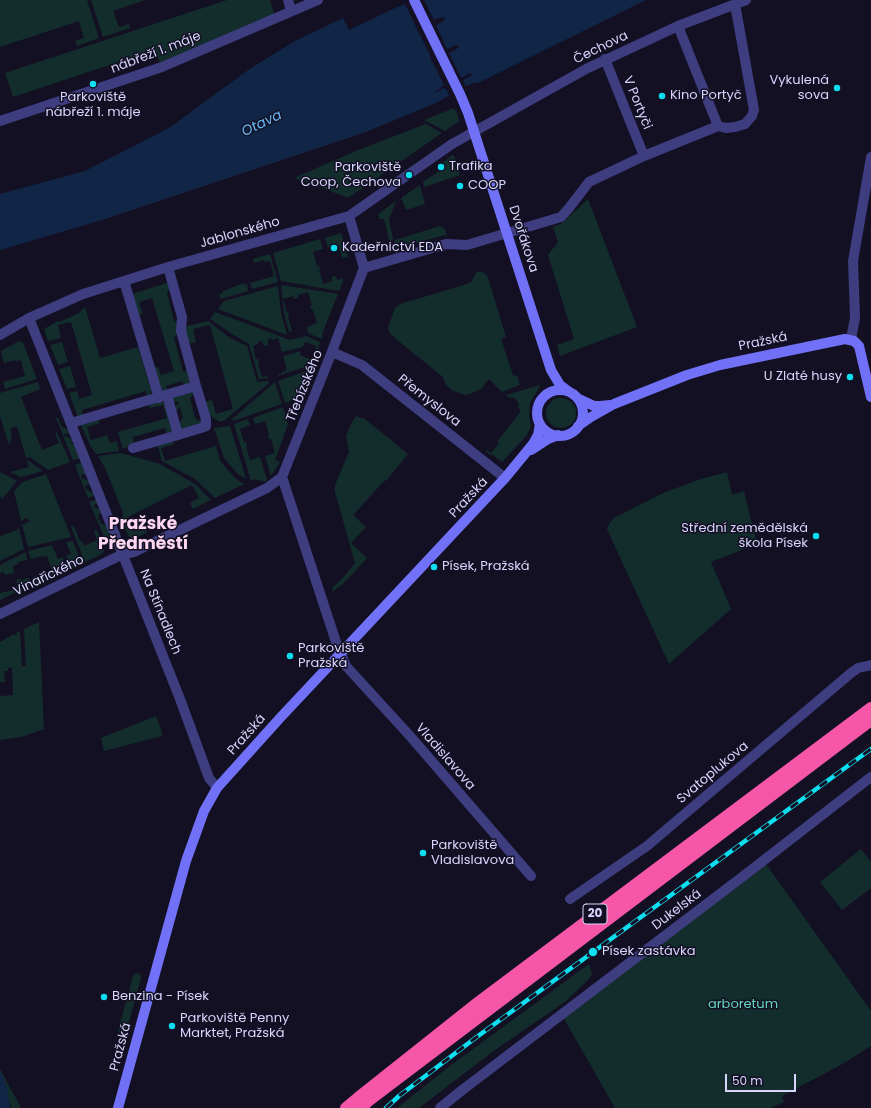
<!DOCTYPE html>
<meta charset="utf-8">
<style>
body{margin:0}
#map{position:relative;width:871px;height:1108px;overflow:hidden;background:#131024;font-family:Poppins,sans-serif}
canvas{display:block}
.scale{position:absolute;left:725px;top:1074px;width:71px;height:18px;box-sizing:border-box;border:2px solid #d8d5fd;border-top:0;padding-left:5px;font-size:12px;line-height:14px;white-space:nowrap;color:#d8d5fd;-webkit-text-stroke:3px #131024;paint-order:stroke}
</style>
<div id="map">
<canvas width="871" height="1108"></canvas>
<div class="scale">50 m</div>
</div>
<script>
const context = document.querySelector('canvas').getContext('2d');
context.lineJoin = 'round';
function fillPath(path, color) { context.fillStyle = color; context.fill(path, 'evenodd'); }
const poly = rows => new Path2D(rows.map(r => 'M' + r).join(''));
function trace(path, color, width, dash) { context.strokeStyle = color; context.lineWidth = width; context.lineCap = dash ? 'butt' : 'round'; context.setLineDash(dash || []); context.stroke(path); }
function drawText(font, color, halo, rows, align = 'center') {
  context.font = font + ' Poppins,sans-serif'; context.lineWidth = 3; context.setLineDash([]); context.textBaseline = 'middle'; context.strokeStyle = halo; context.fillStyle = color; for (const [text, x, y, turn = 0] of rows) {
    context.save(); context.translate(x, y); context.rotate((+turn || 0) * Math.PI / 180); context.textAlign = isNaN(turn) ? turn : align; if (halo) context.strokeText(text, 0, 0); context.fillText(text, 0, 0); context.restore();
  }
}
fillPath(poly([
 [0,0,87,0,99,38,77,46,75,41,84,38,79,21,0,47],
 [91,0,145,0,113,11,119,27,129,24,130,28,103,37],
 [227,0,270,0,274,14,160,63,155,50,13,97,5,73],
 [454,108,457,113,459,121,445,131,424,120],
 [426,124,442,133,348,198,320,187,313,187,306,182,294,178,358,150],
 [452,155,454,156,460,175,424,187,423,182,442,169,442,163],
 [420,185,425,204,406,210,401,198],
 [588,199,637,327,560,356,557,345,574,339,548,255,558,242,553,227,561,224],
 [396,201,389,219,393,239,390,244,384,219,380,219,378,214],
 [440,226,445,229,447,236,445,235,400,247,396,255,393,244,395,240],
 [341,233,348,257,342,258,338,245,328,248,325,238],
 [320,239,323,249,313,252,317,266,319,265,320,270,319,270,323,284,332,281,332,277,336,276,337,280,342,278,343,281,339,291,281,281,273,253],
 [270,254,278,282,252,289,250,283,274,276,270,261,265,262,264,260,254,263,253,259],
 [477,272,482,272,486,274,488,278,506,337,501,339,513,375,515,376,517,375,520,385,502,392,489,379,481,389,470,394,466,395,453,391,446,385,443,377,390,334,388,327,395,308,400,304,464,285,471,282],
 [170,282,171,286,167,293,174,321,176,322,179,318,178,332,174,338,183,371,185,372,187,368,190,383,184,386,182,381,166,386,168,391,163,392,161,390,153,368,158,367,161,375,174,371,152,298,139,302,143,314,138,315,132,294],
 [244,283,244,285,247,284,248,291,221,299,219,294,223,293,223,291],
 [281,285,338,294,322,334,323,335,321,339,308,333,307,327,317,323,313,310,312,310,310,306,312,305,308,292,298,295,298,298,294,299,293,296,283,299,287,313,288,312,289,317,288,317,292,331,289,332,284,313],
 [278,286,281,313,287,335,218,309,224,301],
 [85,307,100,358,138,347,149,383,152,385,152,391,148,397,146,391,82,410,83,416,78,417,69,393,77,391,79,399,92,395,71,322,58,325,61,338,48,341,44,329,58,321,60,322,79,313],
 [215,312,290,340,306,336,320,342,317,352,315,351,317,346,305,342,303,347,282,352,278,338,272,340,271,338,268,339,268,345,264,346,262,341,258,342,258,344,253,346,256,359,258,359,259,363,258,364,262,377,268,376,268,378,259,379,249,344,232,334,210,319],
 [208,321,230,338,247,346,257,382,269,381,269,383,225,420,220,422,206,413,203,402,212,400,216,414,233,409,210,325,193,329,196,342,187,344,184,327],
 [19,341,23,343,37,379,5,389,3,382,25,376,21,360,16,362,15,360,4,363,1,351],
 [62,342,68,362,58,365,50,345],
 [301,351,300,355,312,360,314,355,315,355,313,361,305,367,278,376,278,375,282,373,282,372,287,370,283,356],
 [70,366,76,387,67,389,59,369],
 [309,370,298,398,285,403,278,381],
 [38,382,40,389,21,397,42,450,59,443,55,433,57,432,70,462,48,470,30,457,26,458,17,426,10,429,12,435,9,445,0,416,0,393],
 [275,382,282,404,233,421,232,419],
 [540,385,540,386,530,403,529,415,531,426,527,435,502,462,492,454,490,455,486,451,487,450,491,453,499,443,497,442,521,411,518,407,519,403,513,397,509,398,506,395],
 [192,392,195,392,190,398,195,418,198,421,201,418,202,424,182,430,178,424,183,418,180,407,175,412,174,408,179,403,176,401,173,404,172,398],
 '546 413a15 15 0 1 1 30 0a15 15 0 1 1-30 0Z',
 [160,400,166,403,173,433,167,434,165,428,133,437,134,444,123,449,118,432,167,418,163,405,150,408,148,403],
 [283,407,288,424,275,460,280,462,271,476,265,456,275,453,271,439,269,439,268,435,269,434,265,421,255,424,253,418],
 [356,416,365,419,408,454,386,481,385,480,353,515,366,527,351,543,367,558,344,583,332,592,333,587,343,578,355,563,335,492,335,485,349,452,346,436,352,422],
 [56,418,58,418,62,427,71,431,71,435,65,433,64,436,74,440,74,443,71,442,70,443,77,446,81,458,73,460],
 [98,418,100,423,87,427,91,440,107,435,110,443,117,441,119,451,96,454,91,447,80,423],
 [248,419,250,425,240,429,244,442,246,442,247,446,246,447,250,460,260,457,267,480,265,482,255,479,251,481,234,424],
 [230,426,246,479,238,474,224,458,214,428],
 [173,439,174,444,161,448,165,461,216,446,220,461,235,478,244,484,215,498,195,479,162,461,157,443],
 [121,453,160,464,195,484,211,500,193,509,190,503,199,498,192,485,128,517,134,531,144,526,147,532,136,538,131,538,128,535,121,519,123,516,123,513,106,470,98,456],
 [27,461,29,461,43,471,21,477,10,472,29,467],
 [83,462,88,476,82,474,81,478,91,482,91,485,87,484,85,488,96,495,88,498,75,465],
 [0,472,17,481,2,499,0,495],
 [727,472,732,495,744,491,757,544,711,562,731,609,669,664,607,529,609,524,614,518,663,493,701,479],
 [46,474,71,537,28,547,22,525,30,521,26,518,21,521,14,491,23,482],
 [98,499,99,505,95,504,94,507,102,510,103,514,99,514,98,519,101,520,100,523,109,527,113,537,106,541,89,502],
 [74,526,80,541,82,541,84,546,97,540,94,531,97,530,103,547,104,551,102,554,85,562,71,527],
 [19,528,24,549,0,561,0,536,15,531],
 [73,541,82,564,71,569,66,556,71,554,66,542],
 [52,545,58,559,63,557,67,571,37,585,35,584,33,577,52,571,47,556,42,557,42,556,31,559,28,551],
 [26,552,27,560,18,562,18,564,13,566,14,573,5,575,4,572,0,573,0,565],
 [21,578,21,580,29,578,31,585,0,600,0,593,14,590,13,588,18,587,16,580],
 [39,622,44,729,21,737,0,740,0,696,13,695,12,667,8,668,8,671,4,671,5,682,0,682,0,642,14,634,15,635,17,634,17,632,20,631,22,666,26,666,24,629],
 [156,716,161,729,162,736,104,751,101,738],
 [861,849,871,862,871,888,842,910,820,882],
 [766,864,871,1011,871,1046,839,1066,782,1096,784,1102,771,1108,615,1108,563,1017],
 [589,964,592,974,588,980,566,1001,495,1050,419,1108,397,1108,451,1065],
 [136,973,140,974,141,978,126,1033,121,1035,118,1031,133,976],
 [0,1069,21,1108,12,1108,0,1084]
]), '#132d2c');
fillPath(poly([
 [412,0,646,0,478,83,477,82,466,86,438,102,366,132,102,220,0,250,0,194,85,171,169,128,251,68,295,41,343,18,349,30],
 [0,1071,7,1087,10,1108,0,1108]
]), '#112647');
fillPath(poly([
 [407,0,424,0,434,20,442,17,445,18,444,21,436,25,447,49,456,45,459,46,457,49,449,53,461,78,470,73,472,74,471,76,463,80,466,88,465,89,450,97,446,89,444,88,432,94,444,85,432,61,430,59,431,57,419,33,417,31,417,29,405,4,391,9,403,3,403,2]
]), '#131024');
trace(poly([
 [288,0,291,11],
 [678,26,718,126],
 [605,59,644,156],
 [0,121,162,67,318,0],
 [349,216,364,268],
 [364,268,329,359,282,477,336,642,346,666,410,736,531,876],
 [364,268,446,244,467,245,561,217,569,208,589,182,644,156,718,126,726,128,735,127,745,124,752,116,754,110,735,4],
 [124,281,159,398],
 [29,318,180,699,209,778,217,788],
 [0,335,29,318,83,294,168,267,349,216,452,144,586,69,678,26,746,0],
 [851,339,855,318,853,261,871,157],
 [332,352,362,365,505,478],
 [167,395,178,435,201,428,206,426,206,419,196,386],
 [71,423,196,386,181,331,182,317,168,267],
 [133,448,178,435],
 [0,614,123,554,134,552,267,488,282,477],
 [570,899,647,846,851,673,858,668,871,665],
 [440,1108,461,1091,750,871,871,777]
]), '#3e3d80', 10);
trace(poly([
 [414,0,460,94,468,113,551,370,560,385,568,391],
 '537 413a23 23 0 1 1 46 0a23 23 0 1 1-46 0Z',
 [579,399,594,406,600,406,611,405],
 [578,426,591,417,614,404,687,375,720,365,845,339,854,341,859,346,871,397],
 [531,450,548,439,558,435],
 [118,1108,186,861,204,811,217,788,280,718,505,478,533,444,538,435,540,424]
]), '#7171f7', 10);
trace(poly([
 [346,1108,358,1098,479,1002,871,708],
 [361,1108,368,1101,871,720]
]), '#f656a7', 12);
const rail = poly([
 [386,1108,399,1096,474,1039,871,749]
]);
trace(rail, '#0ddff1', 4.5);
trace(rail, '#131024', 3, [9]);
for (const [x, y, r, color] of [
 [93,84,4,"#0ddff1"],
 [837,88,4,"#0ddff1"],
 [662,96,4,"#0ddff1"],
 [441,167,4,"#0ddff1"],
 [409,175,4,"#0ddff1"],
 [460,186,4,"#0ddff1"],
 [334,248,4,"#0ddff1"],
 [850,377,4,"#0ddff1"],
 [816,536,4,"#0ddff1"],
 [434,567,4,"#0ddff1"],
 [290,656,4,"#0ddff1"],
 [423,853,4,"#0ddff1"],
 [593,952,5,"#0ddff1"],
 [104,997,4,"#0ddff1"],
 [172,1026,4,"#0ddff1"]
]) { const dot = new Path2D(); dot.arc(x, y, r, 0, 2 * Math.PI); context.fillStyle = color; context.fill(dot); trace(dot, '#131024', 1.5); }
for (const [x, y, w] of [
 [595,914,24]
]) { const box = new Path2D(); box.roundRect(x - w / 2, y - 10, w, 20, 3); context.fillStyle = '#131024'; context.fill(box); trace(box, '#d8d5fd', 1); }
drawText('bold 12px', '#d8d5fd', null, [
 ["20",595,914]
]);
drawText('13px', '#d8d5fd', '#131024', [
 ["Čechova",601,48,-26],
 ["nábřeží 1. máje",156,53,-21],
 ["V Portyči",637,103,68],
 ["Jablonského",240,233,-16],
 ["Dvořákova",523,239,72],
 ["Pražská",763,342,-12],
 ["Třebízského",305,386,-68],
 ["Přemyslova",429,401,38],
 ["Pražská",469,498,-47],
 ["Vinařického",49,576,-26],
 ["Na Stínadlech",160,612,68],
 ["Pražská",247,735,-48],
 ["Vladislavova",445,757,49],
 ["Svatoplukova",713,773,-40],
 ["Dukelská",677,910,-37],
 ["Pražská",121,1047,-75]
]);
drawText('13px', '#d8d5fd', '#131024', [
 ["Vykulená",829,81,"right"],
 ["sova",829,96,"right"],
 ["Kino Portyč",670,96],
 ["Parkoviště",93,98,"center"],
 ["nábřeží 1. máje",93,113,"center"],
 ["Trafika",449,167],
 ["Parkoviště",401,168,"right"],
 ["Coop, Čechova",401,183,"right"],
 ["COOP",468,186],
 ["Kadeřnictví EDA",342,248],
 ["U Zlaté husy",842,377,"right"],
 ["Střední zemědělská",808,529,"right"],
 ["škola Písek",808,544,"right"],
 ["Písek, Pražská",442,567],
 ["Parkoviště",298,649],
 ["Pražská",298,664],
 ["Parkoviště",431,846],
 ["Vladislavova",431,861],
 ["Písek zastávka",602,952],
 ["Benzina - Písek",112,997],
 ["Parkoviště Penny",180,1019],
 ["Marktet, Pražská",180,1034]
], 'left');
drawText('13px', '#64d9b9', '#131024', [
 ["arboretum",743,1005]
]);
drawText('italic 14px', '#68b8f7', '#131024', [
 ["Otava",262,124,-26]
]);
drawText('bold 17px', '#fdd6f0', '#131024', [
 ["Pražské",143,525],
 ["Předměstí",143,545]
]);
</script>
